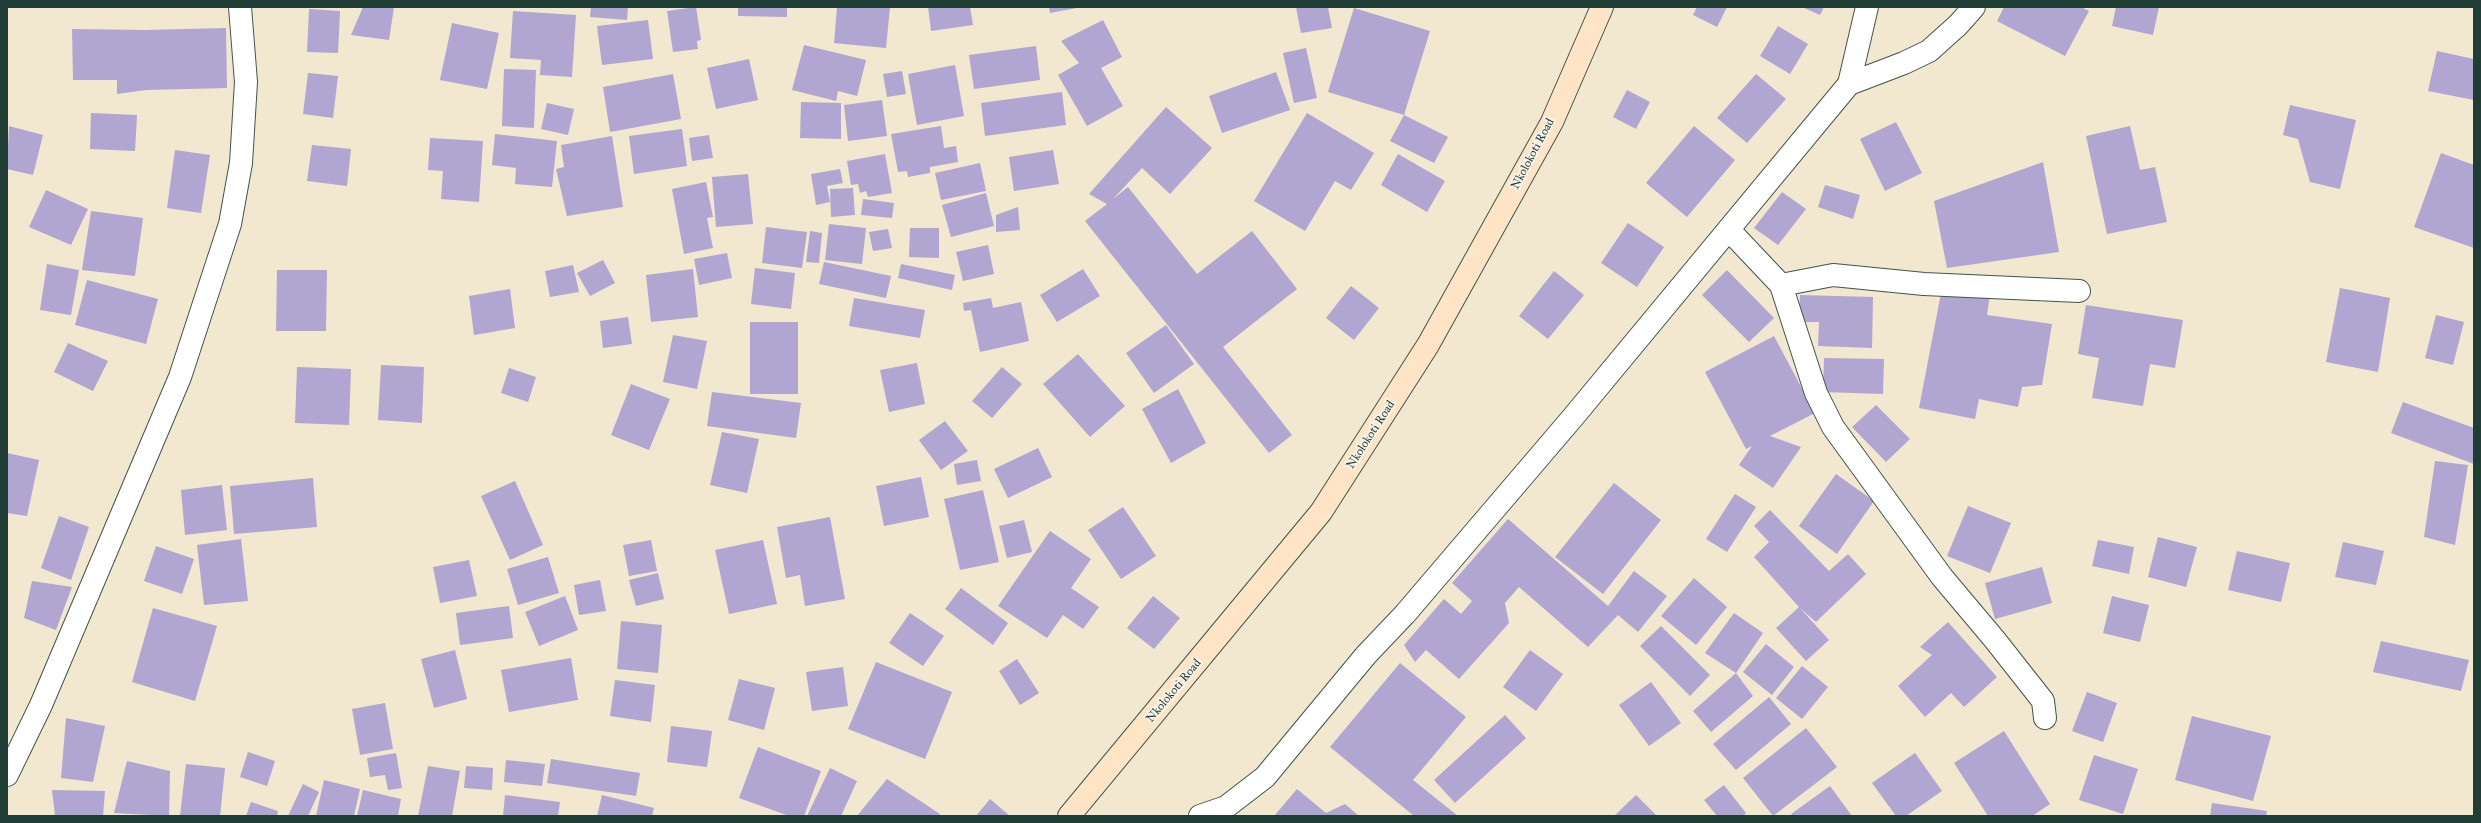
<!DOCTYPE html>
<style>
body{margin:0}
#map{position:relative;width:2481px;height:823px;overflow:hidden;background:#f2e7cf;font-family:"IM FELL Great Primer",serif}
canvas{display:block}
.frame{position:absolute;inset:0;border:8px solid #1f3d34;pointer-events:none}
</style>
<div id="map">
<canvas width="2481" height="823"></canvas>
<div class="frame"></div>
</div>
<script>
const context = document.querySelector('canvas').getContext('2d');
context.lineJoin = 'round';
function fillPath(path, color) { context.fillStyle = color; context.fill(path, 'evenodd'); }
const poly = rows => new Path2D(rows.map(r => 'M' + r).join(''));
function trace(path, color, width, dash) { context.strokeStyle = color; context.lineWidth = width; context.lineCap = dash ? 'butt' : 'round'; context.setLineDash(dash || []); context.stroke(path); }
function drawText(font, color, halo, rows, align = 'center') {
  context.font = font + ' "IM FELL Great Primer",serif'; context.lineWidth = 4; context.setLineDash([]); context.textBaseline = 'middle'; context.strokeStyle = halo; context.fillStyle = color; for (const [text, x, y, turn = 0] of rows) {
    context.save(); context.translate(x, y); context.rotate((+turn || 0) * Math.PI / 180); context.textAlign = isNaN(turn) ? turn : align; if (halo) context.strokeText(text, 0, 0); context.fillText(text, 0, 0); context.restore();
  }
}
fillPath(poly([
 [363,7,394,7,389,40,351,35],
 [591,7,628,7,627,20,590,17],
 [696,7,701,40,697,41,698,49,673,52,667,11],
 [738,7,787,7,787,17,738,16],
 [837,7,890,7,886,48,834,43],
 [928,7,970,7,973,25,931,31],
 [1049,7,1077,7,1077,8,1050,13],
 [1296,7,1328,7,1332,28,1301,33],
 [1697,7,1727,7,1717,27,1693,15],
 [1802,7,1824,7,1820,15],
 [2004,7,2081,7,2089,11,2065,56,1997,21],
 [2116,7,2159,7,2153,35,2112,26],
 [1354,8,1430,31,1404,115,1328,92],
 [309,9,340,11,338,53,307,52],
 [513,11,576,15,572,77,540,75,541,60,510,58],
 [648,20,653,59,602,65,597,26],
 [1103,20,1122,57,1101,68,1123,106,1087,126,1058,75,1079,63,1061,41],
 [452,23,499,33,487,89,440,80],
 [1778,26,1808,44,1790,74,1760,56],
 [226,28,227,88,146,90,117,94,117,80,73,80,72,29,145,30],
 [804,45,866,60,857,96,838,91,836,101,792,90],
 [1036,46,1040,80,974,89,969,55],
 [1306,48,1317,98,1294,103,1283,53],
 [2437,51,2474,59,2474,100,2428,91],
 [749,59,758,100,716,109,707,68],
 [955,65,964,116,917,125,908,74],
 [504,69,536,70,534,128,502,126],
 [902,71,906,94,887,97,883,74],
 [1276,72,1290,110,1222,133,1209,96],
 [308,73,338,76,333,118,303,114],
 [673,74,681,119,610,132,603,87],
 [1756,74,1786,99,1747,143,1717,118],
 [1627,90,1650,102,1636,129,1613,117],
 [1062,92,1066,125,985,136,981,103],
 [882,100,887,136,848,141,844,105],
 [801,102,841,103,841,139,800,138],
 [547,103,574,109,568,135,541,129],
 [2290,105,2356,120,2340,189,2310,182,2298,139,2283,135],
 [1166,107,1212,148,1170,194,1142,168,1113,199,1128,187,1197,274,1252,231,1297,289,1223,347,1292,435,1269,453,1085,221,1107,204,1089,194],
 [91,113,137,115,135,151,90,149],
 [1307,113,1374,153,1351,190,1335,181,1305,231,1254,201],
 [1404,115,1448,137,1434,163,1390,141],
 [1896,122,1922,173,1885,191,1860,139],
 [9,126,43,135,33,175,7,169],
 [941,126,944,148,956,146,958,162,930,167,930,173,908,177,907,171,898,172,891,134],
 [1694,126,1735,160,1687,217,1646,183],
 [2130,126,2140,170,2155,167,2167,222,2107,234,2086,136],
 [682,129,687,166,634,174,629,136],
 [495,134,557,141,552,187,515,184,516,168,492,165],
 [709,135,713,158,692,161,689,138],
 [612,136,623,207,567,216,556,169,564,167,561,145],
 [430,138,483,141,479,202,441,199,443,171,428,170],
 [312,145,351,149,347,186,307,181],
 [175,150,210,155,201,213,167,208],
 [1053,150,1059,184,1014,191,1009,157],
 [2441,153,2474,165,2474,248,2414,227],
 [885,154,892,193,868,197,866,191,860,193,858,184,851,185,847,161],
 [1398,154,1445,181,1427,212,1381,185],
 [2043,162,2059,252,1947,268,1934,201],
 [980,163,986,191,941,200,935,173],
 [840,169,843,183,827,186,830,202,816,205,811,174],
 [748,174,753,224,716,227,712,177],
 [706,182,713,217,707,218,713,248,684,254,672,189],
 [1825,185,1860,195,1853,219,1818,207],
 [853,188,855,215,831,217,830,189],
 [46,190,88,209,71,245,29,227],
 [1782,192,1806,209,1778,245,1754,228],
 [986,193,994,226,951,237,942,205],
 [863,199,894,203,892,218,861,215],
 [1018,207,1020,230,996,232,996,215],
 [91,211,143,218,135,276,82,270],
 [1628,223,1664,247,1637,287,1601,263],
 [829,224,866,228,862,264,825,260],
 [766,227,807,232,802,268,762,263],
 [910,228,939,228,939,258,909,257],
 [888,229,892,248,873,251,869,232],
 [810,231,822,233,819,263,806,262],
 [988,245,994,274,963,281,956,252],
 [727,253,732,278,699,285,694,259],
 [603,260,615,283,590,296,577,273],
 [824,262,891,276,886,298,819,284],
 [47,264,79,270,71,315,40,310],
 [901,264,955,275,952,290,898,278],
 [573,265,579,292,550,297,545,271],
 [755,268,795,273,791,309,751,304],
 [693,269,698,317,651,322,646,275],
 [1083,269,1100,296,1057,322,1040,295],
 [277,270,327,270,326,331,276,331],
 [1727,270,1774,318,1749,342,1702,295],
 [1554,271,1584,295,1548,339,1519,316],
 [87,280,158,299,146,344,75,325],
 [1351,286,1379,308,1354,340,1326,318],
 [1942,288,1990,295,1987,315,2052,324,2042,385,2022,387,2018,407,1979,399,1975,419,1919,408],
 [2340,288,2390,298,2378,372,2326,362],
 [510,289,515,328,474,335,469,296],
 [1800,295,1873,297,1872,348,1818,346,1819,322,1799,322],
 [854,298,925,310,920,338,849,326],
 [991,298,993,308,1021,302,1029,341,980,352,971,310,964,311,963,303],
 [2086,305,2183,320,2175,368,2150,364,2143,406,2092,398,2099,358,2078,354],
 [2436,315,2464,322,2453,365,2425,358],
 [628,317,632,344,603,348,600,321],
 [750,322,798,322,798,394,750,394],
 [1166,325,1194,364,1154,393,1126,353],
 [673,335,707,341,697,389,663,382],
 [1774,336,1815,413,1770,436,1801,447,1773,488,1739,465,1752,446,1746,449,1705,372],
 [68,343,108,361,93,391,54,372],
 [1078,354,1125,406,1090,437,1043,384],
 [1824,358,1884,359,1883,394,1823,392],
 [917,363,925,404,889,412,880,370],
 [381,365,424,367,422,423,378,420],
 [297,367,351,369,349,425,295,423],
 [1002,367,1022,384,992,418,972,401],
 [509,368,536,377,528,402,501,393],
 [631,384,670,399,649,450,611,435],
 [1178,389,1206,443,1171,463,1142,409],
 [712,392,801,403,796,438,707,426],
 [2403,402,2474,428,2474,464,2391,433],
 [1876,405,1910,439,1886,462,1852,427],
 [945,421,968,451,941,470,919,440],
 [722,432,759,439,747,493,710,485],
 [1038,448,1052,477,1008,498,994,469],
 [7,453,39,460,27,516,7,513],
 [977,460,981,481,957,485,954,464],
 [2435,461,2468,465,2455,545,2424,537],
 [1836,474,1874,501,1837,554,1799,526],
 [921,477,929,517,884,526,876,486],
 [313,478,317,527,234,534,230,486],
 [515,481,543,545,510,560,481,496],
 [1614,483,1661,520,1603,594,1555,557],
 [222,485,227,530,185,535,181,490],
 [983,490,999,562,960,570,944,499],
 [1735,494,1756,507,1727,552,1706,539],
 [1968,506,2011,523,1990,573,1947,556],
 [1123,507,1156,556,1121,579,1088,530],
 [1770,510,1829,571,1848,554,1866,574,1816,622,1800,608,1829,640,1806,661,1776,628,1799,607,1754,557,1769,542,1754,526],
 [59,516,89,527,71,580,41,568],
 [830,517,845,599,805,606,800,575,786,578,777,527],
 [1508,519,1608,606,1634,571,1667,596,1638,632,1618,615,1588,647,1519,587,1505,603,1509,623,1459,679,1426,650,1415,662,1404,645,1444,599,1461,614,1472,601,1452,583],
 [1024,520,1032,552,1007,558,999,526],
 [1050,531,1091,559,1071,588,1099,607,1083,629,1063,615,1047,638,998,606],
 [2158,537,2197,547,2186,587,2148,577],
 [241,539,248,601,204,605,197,545],
 [651,540,657,571,629,576,623,545],
 [763,540,777,604,729,614,715,550],
 [2098,540,2134,547,2129,574,2092,566],
 [2343,542,2384,551,2376,585,2335,577],
 [156,546,194,559,182,594,144,581],
 [2237,551,2290,563,2281,602,2228,590],
 [548,557,559,593,518,605,507,569],
 [469,560,477,596,440,603,433,567],
 [2042,567,2052,603,1995,619,1985,583],
 [658,573,664,599,636,606,629,580],
 [1694,578,1727,607,1696,645,1661,616],
 [600,580,606,611,579,615,574,585],
 [32,581,72,587,56,630,24,618],
 [961,588,1008,623,993,645,945,609],
 [565,596,578,630,539,646,525,612],
 [1153,596,1180,618,1154,649,1127,628],
 [2112,596,2149,605,2140,642,2103,633],
 [509,606,513,638,460,645,456,613],
 [153,608,217,626,195,701,132,682],
 [910,613,944,636,923,666,889,643],
 [1734,613,1763,633,1736,673,1705,653],
 [621,621,662,625,658,673,617,669],
 [1948,622,1997,677,1964,707,1951,693,1925,717,1898,686,1932,655,1920,647],
 [1661,626,1710,675,1690,696,1640,646],
 [2381,641,2469,660,2461,691,2373,672],
 [1766,644,1794,667,1772,695,1743,672],
 [455,650,467,699,434,708,421,659],
 [1530,650,1563,674,1536,711,1503,687],
 [571,658,578,700,509,712,501,670],
 [1017,659,1039,693,1020,705,999,671],
 [876,662,952,692,925,759,848,729],
 [1400,663,1466,717,1413,780,1458,816,1414,816,1330,747],
 [1802,666,1828,687,1802,719,1776,698],
 [843,667,848,706,812,711,806,672],
 [1736,673,1753,696,1711,732,1693,711],
 [739,679,775,688,764,730,728,720],
 [615,680,655,685,651,722,610,716],
 [1651,682,1681,723,1649,746,1619,705],
 [2087,692,2117,703,2103,742,2072,731],
 [1769,697,1791,724,1736,770,1713,744],
 [385,703,393,749,360,755,352,709],
 [1505,715,1526,738,1455,803,1434,780],
 [2192,716,2271,736,2253,801,2175,780],
 [66,718,105,726,93,782,61,778],
 [671,726,712,731,707,767,667,762],
 [1806,728,1837,767,1773,816,1743,778],
 [2004,731,2050,804,2032,816,1988,816,1954,763],
 [758,747,821,771,804,816,789,816,739,798],
 [248,752,275,761,267,786,240,777],
 [396,753,402,788,388,790,385,775,370,777,367,758],
 [1915,753,1942,791,1906,816,1896,816,1872,783],
 [2094,755,2138,769,2123,814,2079,800],
 [551,759,640,773,636,796,547,783],
 [506,760,545,764,542,786,504,782],
 [127,761,170,771,169,816,114,813],
 [186,764,225,768,220,816,180,816],
 [428,766,460,771,452,816,418,816],
 [466,766,493,768,492,790,464,788],
 [830,768,857,781,841,816,807,816],
 [887,779,940,814,938,816,857,816],
 [324,780,360,789,354,816,316,816],
 [303,784,319,792,308,816,288,816],
 [1724,785,1746,813,1743,816,1717,816,1704,800],
 [1830,786,1852,816,1793,816,1791,814],
 [1297,789,1326,813,1345,804,1359,816,1274,816],
 [52,790,105,791,103,816,55,816],
 [363,790,401,799,398,816,357,816],
 [505,795,560,802,558,816,503,816],
 [602,795,654,808,652,816,597,816],
 [1636,795,1657,816,1614,816],
 [990,799,1010,816,976,816],
 [251,802,278,811,277,816,246,816],
 [2212,803,2267,811,2266,816,2210,816]
]), '#b0a6d1');
const minor = poly([
 [1849,84,1904,63,1929,51,1958,25,1974,7],
 [1729,230,1781,285,1816,393,1833,427,1942,577,1995,640,2043,701,2045,718],
 [1781,285,1833,275,1924,284,2079,291],
 [7,775,41,705,180,377,230,224,241,163,246,82,240,7],
 [1200,816,1226,807,1265,777,1366,655,1405,614,1574,416,1849,84,1867,7]
]);
const secondary = poly([
 [1069,816,1321,512,1428,345,1552,122,1602,7]
]);
trace(minor, '#3f564b', 24);
trace(secondary, '#3f564b', 24);
trace(minor, '#fff', 22);
trace(secondary, '#ffe4c6', 22);
drawText('12px', '#1f3d34', '#f7f3e8', [
 ["Nkolokoti Road",1533,154,-62],
 ["Nkolokoti Road",1371,435,-57],
 ["Nkolokoti Road",1174,691,-50]
]);
</script>
